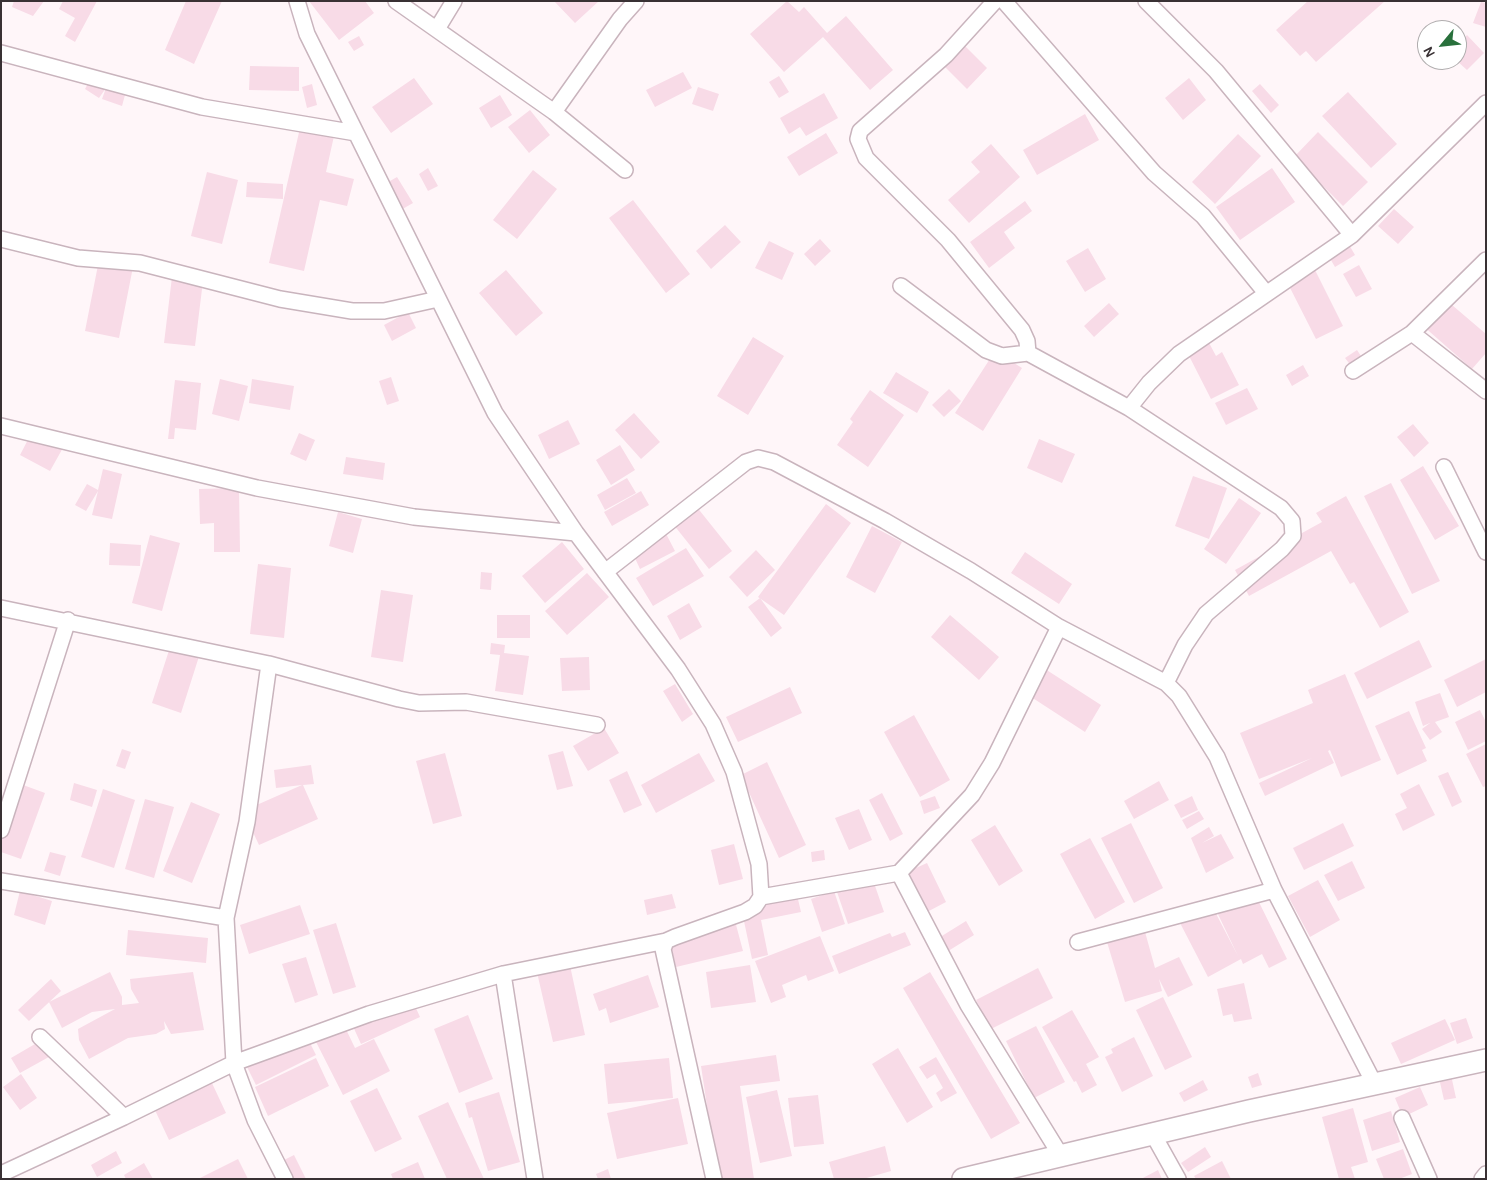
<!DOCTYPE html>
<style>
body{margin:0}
#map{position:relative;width:1487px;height:1180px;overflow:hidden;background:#fff6f9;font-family:Karla,sans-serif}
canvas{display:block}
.frame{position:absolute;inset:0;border:2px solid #393134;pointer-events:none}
.north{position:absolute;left:1417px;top:20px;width:50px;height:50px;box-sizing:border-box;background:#fff;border:1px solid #b0adae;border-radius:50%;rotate:242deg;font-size:14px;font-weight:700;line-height:20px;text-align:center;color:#393134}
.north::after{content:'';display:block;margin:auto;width:18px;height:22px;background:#29703c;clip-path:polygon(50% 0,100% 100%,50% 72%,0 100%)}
</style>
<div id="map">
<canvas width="1487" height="1180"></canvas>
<div class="frame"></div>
<div class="north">N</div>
</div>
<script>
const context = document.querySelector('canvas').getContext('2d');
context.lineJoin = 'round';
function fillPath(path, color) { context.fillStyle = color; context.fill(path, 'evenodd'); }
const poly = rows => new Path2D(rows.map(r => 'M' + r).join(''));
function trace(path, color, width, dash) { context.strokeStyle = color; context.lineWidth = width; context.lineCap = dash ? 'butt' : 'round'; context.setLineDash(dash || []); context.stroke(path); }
fillPath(poly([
 [14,1,44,1,33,16,12,7],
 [63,1,97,1,75,42,65,36,75,18,59,9],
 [186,1,222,1,194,64,165,50],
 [309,1,365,1,374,13,339,40],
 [554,1,599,1,575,23],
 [787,1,799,12,804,7,827,33,846,16,893,70,870,90,823,37,784,72,750,34],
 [1308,1,1385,1,1316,62,1306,51,1300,56,1276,30],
 [1481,2,1486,3,1486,27,1473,23],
 [1467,35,1484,53,1467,70,1457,61,1457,45],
 [359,36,364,45,354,51,348,42],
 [961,42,987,68,967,89,940,62],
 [250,66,299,67,299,91,249,90],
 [683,72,692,88,655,107,646,90],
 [779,76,789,92,779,98,769,82],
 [91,78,106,88,99,98,85,89],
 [414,78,433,104,391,133,372,107],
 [1189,78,1206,100,1183,120,1165,98],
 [312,84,317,105,307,108,302,87],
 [1260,84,1279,105,1271,113,1252,91],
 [698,87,719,94,713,111,692,104],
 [106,88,125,95,122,106,102,99],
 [1348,92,1397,144,1371,168,1322,116],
 [824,93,838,118,806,136,800,127,789,134,780,118],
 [500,95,512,115,491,128,479,108],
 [530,110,550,135,529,153,508,127],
 [1085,114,1099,140,1037,175,1023,150],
 [300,128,334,136,326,172,354,179,347,206,320,200,304,271,269,263],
 [1318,132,1368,182,1343,206,1294,157],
 [826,133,838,153,799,176,787,157],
 [1238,134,1261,156,1215,204,1192,182],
 [991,144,1020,177,969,223,948,200,980,172,971,162],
 [428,168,438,186,428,191,419,174],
 [1272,168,1295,202,1240,240,1216,207],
 [533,170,557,189,517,239,493,220],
 [207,172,238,180,222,244,191,236],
 [397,177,413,203,399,211,383,185],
 [247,182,283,184,283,199,246,197],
 [633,200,690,274,666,293,609,218],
 [1025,201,1032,211,1004,232,1015,248,989,268,970,242],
 [1394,209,1414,227,1398,244,1378,226],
 [725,225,741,242,711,269,696,251],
 [820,239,831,251,815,266,804,254],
 [769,241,794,253,782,280,755,268],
 [1348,243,1355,255,1335,267,1328,255],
 [1088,248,1106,279,1085,292,1066,261],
 [99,260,133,267,119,338,85,331],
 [1312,264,1343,326,1316,339,1285,278],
 [1359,265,1372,289,1356,297,1343,274],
 [506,270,543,313,516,336,479,293],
 [172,277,203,281,195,346,164,343],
 [1445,299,1486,334,1486,353,1472,369,1422,325],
 [1109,303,1119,314,1094,337,1084,326],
 [408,312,416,328,392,341,384,325],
 [753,337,784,356,748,415,717,396],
 [1207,339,1216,356,1222,352,1239,385,1211,399,1186,350],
 [1357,350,1363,359,1352,367,1345,358],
 [995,351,1022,368,983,431,955,413],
 [1303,365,1309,376,1292,386,1286,375],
 [896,372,929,392,917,413,883,393],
 [391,377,399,401,387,405,379,381],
 [220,379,248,386,239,421,212,414],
 [252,379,294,386,290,410,249,403],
 [175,380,201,383,196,430,175,428,174,439,168,439],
 [1247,388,1258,409,1226,425,1215,403],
 [949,389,961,401,944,417,932,405],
 [870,390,904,415,868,467,837,445,853,422,850,419],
 [634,413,660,442,641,459,615,430],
 [568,420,580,444,549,459,538,435],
 [1413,424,1429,443,1414,457,1397,437],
 [33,430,64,446,50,471,20,455],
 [299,433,315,440,306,461,290,454],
 [1039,439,1075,454,1062,483,1027,468],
 [620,445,635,470,611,485,596,460],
 [346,457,385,463,383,480,343,474],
 [1423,466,1459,526,1435,540,1400,480],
 [103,469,122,474,112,519,92,515,98,491,86,511,75,505,87,484,98,490],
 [1193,476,1227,488,1209,539,1175,526],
 [627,478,636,493,605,510,597,495],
 [1391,483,1440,581,1412,594,1364,496],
 [239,488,240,552,214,552,214,523,200,524,199,489],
 [641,491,649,505,612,526,604,512],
 [1346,496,1409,612,1380,628,1354,582,1350,584,1331,551,1249,596,1235,570,1322,522,1316,513],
 [1239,498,1261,513,1226,564,1204,549],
 [692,501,732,551,709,569,669,519],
 [826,504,851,523,784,615,758,597],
 [338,512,362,519,353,553,329,546],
 [872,526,902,542,875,593,846,577],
 [663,528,675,551,640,569,629,545],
 [150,535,180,543,162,611,132,603],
 [562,542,584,569,545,603,522,576],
 [110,543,141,545,140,566,109,565],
 [686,548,704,576,653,606,636,578],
 [756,550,775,570,747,597,729,577],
 [1025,552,1072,584,1059,604,1011,573],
 [258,564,291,568,284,638,250,634],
 [481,572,492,573,491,590,480,589],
 [587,573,609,597,567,635,545,611],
 [381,590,413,595,403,662,371,657],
 [760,598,782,628,771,637,748,607],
 [689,603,702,627,680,640,667,616],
 [497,615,530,615,530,638,497,638],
 [950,615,999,657,979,680,931,637],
 [173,638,202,647,181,713,152,703],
 [1419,640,1432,667,1367,699,1354,673],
 [491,643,505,645,504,653,529,656,523,695,495,691,500,655,490,654],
 [589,657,590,690,562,691,560,658],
 [1486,659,1486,692,1457,707,1444,680],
 [1042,667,1101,705,1085,732,1025,693],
 [1345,674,1381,760,1341,777,1330,750,1328,751,1334,763,1265,796,1259,783,1312,758,1259,779,1240,733,1313,703,1308,690],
 [675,684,693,714,682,722,663,691],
 [790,687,802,713,738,742,726,717],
 [1440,693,1449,717,1435,722,1442,732,1430,740,1422,729,1430,723,1423,726,1415,702],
 [1480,710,1486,722,1486,741,1468,750,1455,722],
 [1409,711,1426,748,1422,750,1427,761,1397,775,1375,726],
 [914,715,950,780,920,797,884,732],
 [604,728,619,753,588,771,573,746],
 [1486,744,1486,786,1483,787,1466,754],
 [122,749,131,752,125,769,116,766],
 [563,751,573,786,557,790,548,755],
 [445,753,462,816,433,824,416,761],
 [699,753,715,781,656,813,641,785],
 [767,762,806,845,779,858,741,775],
 [311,765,314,784,303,785,318,819,259,845,243,811,302,785,276,788,274,770],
 [627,771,642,805,624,813,609,780],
 [1448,772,1462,802,1452,807,1438,776],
 [1159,781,1169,800,1134,819,1124,801],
 [15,782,45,793,21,859,1,852,1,822],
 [74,783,97,790,92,807,70,800],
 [1419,784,1435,815,1403,831,1395,814,1407,808,1400,794],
 [103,789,135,800,114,868,81,857],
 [882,793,903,834,890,841,869,800],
 [935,796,940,808,924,814,920,801],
 [1192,796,1198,810,1181,818,1174,805],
 [145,799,174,807,154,878,125,869],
 [191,802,220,814,192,883,163,871],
 [859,809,872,840,849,850,835,818],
 [1199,811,1204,819,1187,829,1182,820],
 [1131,823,1163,888,1134,903,1101,838],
 [1343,823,1354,846,1304,870,1293,848],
 [995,825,1023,871,999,886,971,840],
 [1209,827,1214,836,1202,843,1221,834,1234,858,1206,873,1191,838],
 [1090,838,1125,902,1095,919,1060,854],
 [734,844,743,879,719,885,711,850],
 [824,850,825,860,812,862,811,852],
 [50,852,66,856,60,876,44,871],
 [1352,861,1365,888,1338,901,1324,875],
 [927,863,946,902,927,912,907,872],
 [873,880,884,912,848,924,837,892],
 [1318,880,1340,920,1310,937,1288,896],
 [1253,890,1287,959,1269,968,1262,954,1243,964,1241,959,1208,977,1179,921,1211,904,1238,956,1215,908],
 [20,891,52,901,45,925,14,915],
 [834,891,845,924,822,932,811,899],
 [672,894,676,908,647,915,644,900],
 [797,895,801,912,761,920,768,955,752,959,741,907],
 [300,905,310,934,249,954,240,925],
 [735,921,743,951,676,967,669,937],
 [966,921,974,935,945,953,937,939],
 [1142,921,1155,968,1179,957,1193,985,1168,997,1159,979,1162,991,1125,1002,1104,932],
 [336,923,356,987,333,994,313,930],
 [128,930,208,938,206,963,126,955],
 [905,932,911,945,839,974,832,956,890,933,892,937],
 [820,936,834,971,808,981,806,975,782,985,786,997,771,1003,755,961],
 [306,957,318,995,295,1003,282,964],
 [569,961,585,1035,553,1042,536,968],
 [750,965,756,1002,711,1008,706,972],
 [1038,968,1053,998,991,1029,976,1000],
 [110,972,122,997,122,1005,139,1003,131,989,130,979,193,972,204,1030,171,1034,164,1021,165,1029,156,1034,128,1038,89,1059,79,1040,78,1029,115,1009,92,1012,62,1028,49,1002],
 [930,972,1020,1123,991,1139,903,988],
 [648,975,659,1007,610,1023,606,1008,599,1011,593,994],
 [51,979,61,991,29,1021,18,1010],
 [1244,983,1252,1019,1234,1022,1232,1014,1223,1016,1217,989],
 [410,995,420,1017,361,1044,351,1022],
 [1163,997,1192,1057,1165,1070,1136,1010],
 [1072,1010,1099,1057,1086,1064,1097,1085,1082,1093,1076,1081,1074,1082,1042,1027],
 [468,1015,493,1079,459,1093,434,1029],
 [1466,1018,1473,1038,1457,1044,1450,1023],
 [341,1019,355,1048,374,1039,390,1071,343,1095,312,1034],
 [1445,1019,1455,1040,1401,1064,1391,1043],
 [1036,1026,1065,1082,1034,1098,1006,1041],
 [304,1031,316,1055,256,1085,244,1061],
 [47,1037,56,1053,20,1073,11,1058],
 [1134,1037,1153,1076,1122,1092,1105,1057,1113,1053,1111,1049],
 [898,1048,933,1107,907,1123,872,1064],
 [776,1055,780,1081,740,1086,754,1179,718,1179,701,1066],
 [936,1057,957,1093,941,1102,936,1093,943,1088,935,1074,927,1079,919,1067],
 [316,1058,329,1086,268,1116,255,1087],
 [669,1058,673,1098,608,1104,604,1064],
 [1258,1073,1262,1085,1252,1088,1248,1077],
 [21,1074,37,1098,20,1110,3,1087],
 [1451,1075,1456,1098,1444,1100,1439,1078],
 [1203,1080,1208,1090,1184,1102,1179,1093],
 [211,1081,226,1113,169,1140,154,1108],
 [1420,1087,1428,1105,1403,1117,1395,1098],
 [377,1088,402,1139,375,1152,350,1101],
 [777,1090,792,1156,760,1163,746,1097],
 [499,1092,520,1162,488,1171,472,1117,469,1118,465,1103],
 [818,1095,824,1144,794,1147,788,1098],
 [678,1098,688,1144,617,1159,607,1113],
 [448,1102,484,1179,447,1179,418,1116],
 [1353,1108,1368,1162,1351,1167,1355,1179,1339,1179,1322,1117],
 [1391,1111,1400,1142,1372,1151,1363,1120],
 [885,1146,891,1171,863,1179,834,1179,829,1162],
 [1205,1147,1211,1157,1188,1172,1181,1163],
 [1403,1149,1412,1174,1399,1179,1384,1179,1376,1159],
 [116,1151,122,1163,97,1177,91,1165],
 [294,1155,306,1179,291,1179,282,1161],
 [238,1159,248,1179,198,1179],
 [1222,1161,1231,1179,1196,1179,1194,1176],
 [418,1162,425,1179,393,1179,391,1174],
 [144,1163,153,1179,126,1179,124,1175],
 [608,1169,611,1179,598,1179,596,1174],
 [1158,1170,1162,1179,1141,1179]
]), '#f8dbe7');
const street = poly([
 [297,1,307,34,495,413,576,533,678,669,713,724,734,772,759,864,761,897,755,906,745,912,675,937,666,941,663,949,714,1179],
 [396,1,554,112,625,170],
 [995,1,946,55,860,131,858,139,866,158,948,240,1022,330,1027,341,1028,353],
 [1004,1,1154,173,1203,216,1266,293],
 [1146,1,1216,71,1352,235],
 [437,29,454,1],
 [1,53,202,107,356,133],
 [554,112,620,19,636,1],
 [1,239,78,258,140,263,280,299,352,311,384,311,438,299],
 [901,286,986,350,1002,356,1028,353,1129,408,1281,508,1292,521,1293,536,1282,549,1206,614,1185,645,1166,683],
 [1412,333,1486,260],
 [1353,371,1412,333,1486,391],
 [1129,408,1149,383,1179,354,1352,235,1486,103],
 [1,426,257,488,414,517,576,533],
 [1444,467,1486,552],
 [605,572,746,462,758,458,774,462,885,521,971,571,1059,627,1166,683,1179,696,1217,757,1274,890,1375,1085],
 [1,608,269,664,399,699,419,703,466,702,597,725],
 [269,664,247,822,226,918,234,1063,255,1120,285,1179],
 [1,830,68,620],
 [899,873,968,1005,1061,1156],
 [1,881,226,918],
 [761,897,899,873,972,795,992,763,1059,627],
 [1078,942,1274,890],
 [503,974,535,1179],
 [40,1037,124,1117],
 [1402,1118,1429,1179],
 [1154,1136,1178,1179],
 [1,1174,124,1117,234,1063,369,1014,503,974,666,941],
 [1482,1179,1486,1174]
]);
const secondary = poly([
 [963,1179,1249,1111,1486,1060]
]);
trace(street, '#c9b4bd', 18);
trace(secondary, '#c9b4bd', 24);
trace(street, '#fff', 15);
trace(secondary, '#fff', 21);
</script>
